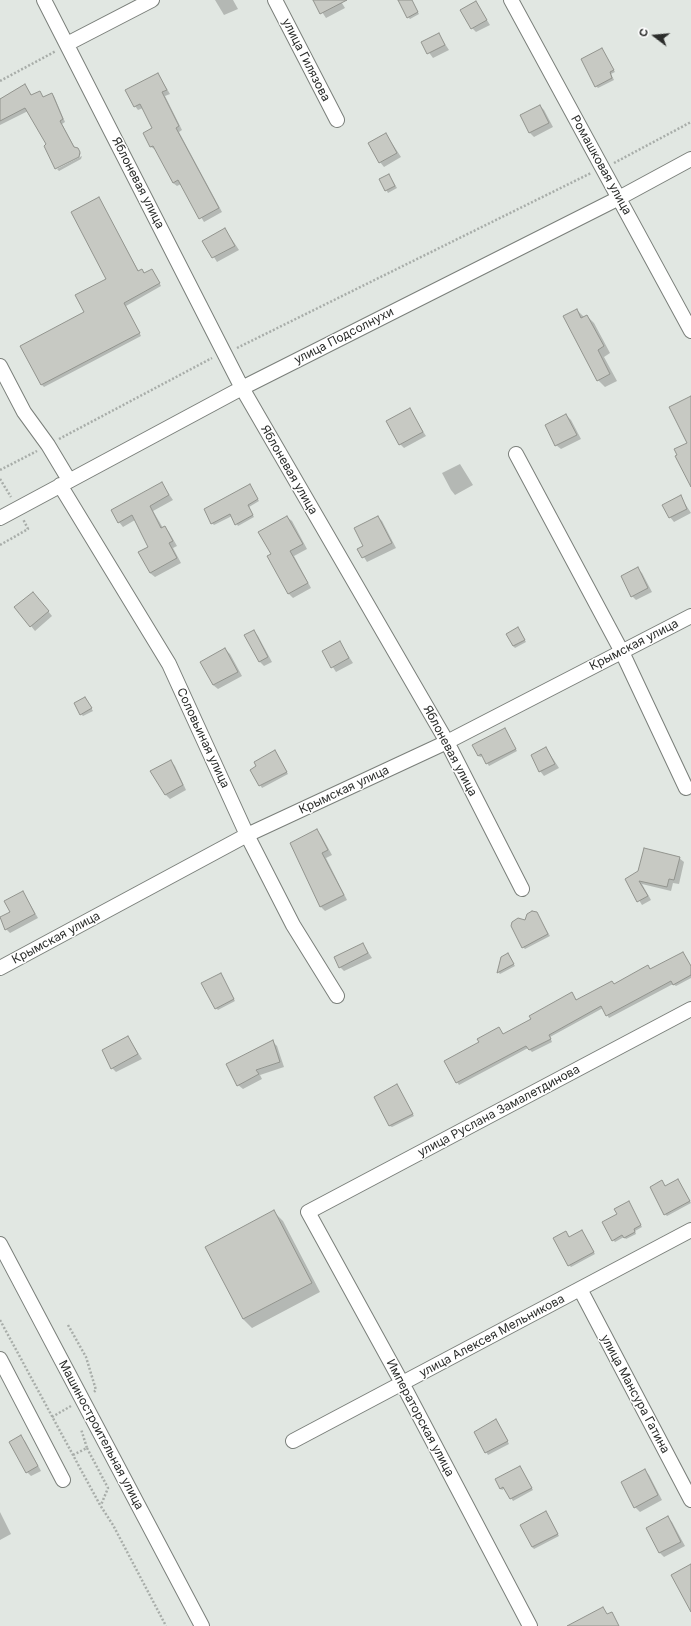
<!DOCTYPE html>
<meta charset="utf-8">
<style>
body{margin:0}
#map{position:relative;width:691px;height:1626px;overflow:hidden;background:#e1e7e2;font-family:Inter,sans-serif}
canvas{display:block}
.north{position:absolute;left:635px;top:16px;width:40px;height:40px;-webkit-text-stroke:3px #fff;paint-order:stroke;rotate:286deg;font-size:11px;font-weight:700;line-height:16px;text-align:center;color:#2b2d2b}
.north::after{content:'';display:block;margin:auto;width:14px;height:18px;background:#2b2d2b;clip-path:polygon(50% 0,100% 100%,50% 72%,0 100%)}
</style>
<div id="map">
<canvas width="691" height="1626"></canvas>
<div class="north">С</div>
</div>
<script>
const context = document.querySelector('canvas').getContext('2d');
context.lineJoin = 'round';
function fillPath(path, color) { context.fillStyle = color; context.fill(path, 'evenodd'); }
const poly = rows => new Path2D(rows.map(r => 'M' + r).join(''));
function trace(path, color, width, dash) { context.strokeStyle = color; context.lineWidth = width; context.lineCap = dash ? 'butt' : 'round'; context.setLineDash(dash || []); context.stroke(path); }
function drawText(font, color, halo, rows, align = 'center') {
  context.font = font + ' Inter,sans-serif'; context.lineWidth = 3; context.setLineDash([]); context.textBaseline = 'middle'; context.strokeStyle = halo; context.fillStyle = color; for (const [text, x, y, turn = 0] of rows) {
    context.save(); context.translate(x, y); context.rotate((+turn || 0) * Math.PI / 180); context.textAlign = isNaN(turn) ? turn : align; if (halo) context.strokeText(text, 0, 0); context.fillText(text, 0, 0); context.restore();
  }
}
fillPath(poly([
 [215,0,233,0,238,9,224,15],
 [314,0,340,0,345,8,326,18],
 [407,0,411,0,419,14,410,19,408,17],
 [476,2,490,25,476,32,472,28],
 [439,35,449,50,433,58,422,43],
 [602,49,615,72,611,74,614,80,598,88,596,86],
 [158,74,170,94,165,96,182,130,179,132,222,212,204,222,181,184,177,186,173,183,156,150,151,147,144,133,154,128,143,108,138,110,135,106],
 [25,85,32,96,39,92,44,98,52,94,54,96,65,122,62,124,75,148,81,154,56,167,48,145,28,111,0,125,0,99],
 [540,106,544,110,553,127,534,137,530,133,521,116],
 [386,134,401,157,384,167,380,162],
 [82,156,81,159,59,171,57,169],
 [389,175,397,188,388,193,380,179],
 [99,198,139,272,142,270,145,274,154,273,161,286,126,306,141,336,44,387,42,385,107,279],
 [225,229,239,250,217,262,204,241],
 [577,310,584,317,587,316,594,323,610,353,604,357,617,381,605,387,598,380],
 [409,409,426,436,404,448,400,444],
 [566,415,571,420,581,439,561,449,556,445],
 [460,464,473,485,455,495,451,490,442,473],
 [162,484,173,500,153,511,163,528,165,527,169,532,177,546,173,548,181,563,155,577,150,573,150,547,135,520,123,527,119,522],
 [250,485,259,501,249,507,254,517,238,526,232,516,214,525,212,523],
 [680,496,691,513,674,522,670,517],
 [287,517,292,521,307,549,294,556,311,588,293,598,289,594,269,557,272,555],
 [378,517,382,521,396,548,367,562,359,549,364,546],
 [638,569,642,573,652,592,636,600,632,596],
 [37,597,52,616,35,631,31,626],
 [519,630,526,642,515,648,513,646],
 [254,631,258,636,272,662,264,666,260,662,246,636],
 [340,643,353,663,336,672,323,652],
 [225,649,230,654,242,676,218,689,213,685,201,662],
 [85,698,93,711,83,716,81,714],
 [506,731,517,751,489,766,483,756,480,757,478,755],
 [546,748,559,768,544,776,540,771],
 [275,752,288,774,262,788,251,770],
 [171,761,175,766,186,790,170,799,165,794],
 [317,830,321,835,332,855,326,858,347,900,325,911,321,907],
 [679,858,684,862,679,884,673,883,671,891,642,884,651,900,642,905,626,879],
 [23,892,38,918,10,933,6,929,11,913],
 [536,913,550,936,525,949,523,947,525,922],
 [363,944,372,958,344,971,340,967],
 [683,953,691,966,691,978,676,986,673,984,609,1018,603,1008,550,1037,552,1042,532,1052,528,1048,459,1085,457,1082,480,1043,499,1028,503,1035,532,1020,572,993,577,1001,615,985,648,967,650,969],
 [508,955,515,966,500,974,499,973,502,958],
 [222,976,235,1001,218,1010,216,1008],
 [128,1037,142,1059,116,1072,112,1068],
 [272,1041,277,1046,284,1067,260,1075,262,1079,243,1089,238,1085],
 [397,1086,414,1116,392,1127,390,1126],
 [678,1180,691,1203,667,1216,665,1214,662,1182,666,1187],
 [630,1205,642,1227,635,1231,636,1234,626,1239,624,1237,615,1242,613,1240,619,1215],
 [274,1212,283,1221,320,1292,252,1328,243,1319,206,1247],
 [582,1231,595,1254,571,1267,569,1265,569,1238],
 [498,1423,509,1444,488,1455,475,1432],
 [21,1437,25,1441,41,1471,31,1476,27,1472],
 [520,1467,533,1490,513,1501,505,1488,502,1490,500,1488],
 [644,1470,649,1475,662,1500,640,1512,635,1507],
 [0,1512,11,1534,0,1540],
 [547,1514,559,1536,534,1549,532,1547],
 [668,1518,672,1522,685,1546,664,1557,660,1553,647,1529]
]), '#0003');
const building = poly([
 [313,0,347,0,320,14,313,0],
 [398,0,412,0,418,12,407,18,398,0],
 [476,1,487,20,471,29,460,10,476,1],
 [439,33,445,45,427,54,421,42,439,33],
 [602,48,614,70,610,72,612,78,595,87,581,59,602,48],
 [158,73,167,90,162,92,179,126,176,128,219,208,199,219,178,180,173,183,153,146,150,147,143,133,152,128,140,104,134,107,125,90,158,73],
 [25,84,31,95,40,91,43,97,52,93,63,119,60,121,74,147,78,148,80,152,79,157,55,169,44,146,46,144,25,108,0,121,0,99,25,84],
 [540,105,549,123,529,133,520,115,540,105],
 [386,133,397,153,379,163,368,143,386,133],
 [389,174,395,186,385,191,379,179,389,174],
 [99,197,138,271,142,269,144,273,152,269,160,283,124,303,140,333,41,385,20,346,84,312,75,295,106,279,71,212,99,197],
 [225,228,235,246,212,258,202,241,225,228],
 [577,309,581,318,587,315,604,346,598,350,610,374,597,381,563,316,577,309],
 [691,396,691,487,675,456,677,455,674,449,687,443,669,407,691,396],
 [410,408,423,432,399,445,386,421,410,408],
 [566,414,577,435,555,446,545,425,566,414],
 [162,482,169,495,150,506,161,528,165,526,173,541,169,543,177,558,150,573,138,552,148,547,132,515,118,523,111,510,162,482],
 [250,484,258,499,248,505,253,515,235,525,230,514,211,524,204,509,250,484],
 [681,495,687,509,669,518,662,505,681,495],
 [287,516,303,544,290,551,308,583,288,594,267,556,271,554,258,532,287,516],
 [378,516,392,543,362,558,357,549,363,546,354,528,378,516],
 [638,567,648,588,631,597,621,576,638,567],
 [33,592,49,611,30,627,14,607,33,592],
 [518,627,525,640,513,646,506,634,518,627],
 [254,630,268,657,259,662,244,635,254,630],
 [340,641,349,658,331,668,322,651,340,641],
 [225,648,238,672,213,685,200,662,225,648],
 [85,697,92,708,80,715,74,703,85,697],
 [505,728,516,749,486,764,481,754,478,756,472,745,505,728],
 [546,747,555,764,539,772,531,755,546,747],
 [275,750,287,772,259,786,250,770,256,766,254,762,275,750],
 [171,760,183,785,165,795,150,771,171,760],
 [317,829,328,850,322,853,344,895,320,907,290,843,317,829],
 [644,848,680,857,674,880,669,879,667,887,639,881,648,896,637,902,625,879,638,871,644,848],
 [23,891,35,914,5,930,0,917,10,912,4,901,23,891],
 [532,911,537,912,548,934,522,948,511,926,512,922,518,918,525,920,527,914,532,911],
 [363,943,368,953,339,968,334,957,363,943],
 [683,952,691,966,691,975,673,985,671,981,606,1016,601,1006,549,1035,551,1039,529,1050,526,1046,456,1083,444,1061,479,1042,477,1039,499,1027,503,1034,531,1019,529,1016,572,992,576,1000,612,981,614,984,648,965,650,969,683,952],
 [508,953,514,964,497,973,501,957,508,953],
 [221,973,234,999,215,1009,201,983,221,973],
 [128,1036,138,1054,111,1069,102,1050,128,1036],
 [273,1040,280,1062,256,1070,259,1074,237,1086,226,1064,273,1040],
 [397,1084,413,1114,389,1126,374,1097,397,1084],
 [678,1179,690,1201,664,1215,650,1187,662,1180,665,1186,678,1179],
 [629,1201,641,1225,634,1229,635,1232,624,1238,622,1235,612,1241,602,1222,617,1214,614,1209,629,1201],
 [274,1210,312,1283,243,1319,205,1247,274,1210],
 [582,1230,594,1252,568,1266,553,1238,566,1231,569,1237,582,1230],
 [496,1419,508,1441,485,1453,474,1432,496,1419],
 [21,1435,38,1466,26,1473,9,1442,21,1435],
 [520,1466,532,1488,510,1499,503,1487,500,1489,495,1479,520,1466],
 [645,1469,658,1495,634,1508,621,1482,645,1469],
 [546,1511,558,1534,532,1547,520,1525,546,1511],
 [668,1516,681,1542,659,1553,646,1528,668,1516],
 [691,1564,691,1612,671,1575,691,1564],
 [603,1607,607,1614,612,1612,619,1626,567,1626,603,1607]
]);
fillPath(building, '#c7c9c3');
trace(building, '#92948e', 1);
const minor = poly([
 [44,0,242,388,447,742,522,889],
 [275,0,337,120],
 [511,0,691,331],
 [67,44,152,0],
 [0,366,24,412,48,445,69,480],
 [516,454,622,652,686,788],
 [60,485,169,664,247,835,293,925,337,996],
 [0,518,242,388,619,198,691,159],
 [0,968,247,835,447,742,691,616],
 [0,1244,202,1626],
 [580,1289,691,1500],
 [0,1359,63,1480],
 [293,1441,691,1230],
 [530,1626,402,1383,308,1212,691,1009]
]);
trace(minor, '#7a7f7a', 16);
trace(poly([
 [0,81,56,51],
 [614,163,691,122],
 [237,348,591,173],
 [59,439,212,358],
 [0,470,37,451],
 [0,479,11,497],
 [0,545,28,529,23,519],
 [0,1320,100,1505,113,1525,166,1626],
 [68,1325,86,1357,96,1390,94,1392],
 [52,1417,71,1406],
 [87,1448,108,1488,101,1505],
 [73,1455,87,1448,81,1429]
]), '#a8ada9', 2.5, [2, 2]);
trace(minor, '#fff', 14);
drawText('12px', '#2b2d2b', '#fff', [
 ["улица Гилязова",306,60,63],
 ["Ромашковая улица",601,165,61],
 ["Яблоневая улица",138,183,63],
 ["улица Подсолнухи",344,336,-27],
 ["Яблоневая улица",289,470,60],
 ["Крымская улица",634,645,-27],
 ["Соловьиная улица",203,738,65],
 ["Яблоневая улица",450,751,62],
 ["Крымская улица",344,790,-25],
 ["Крымская улица",56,938,-28],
 ["улица Руслана Замалетдинова",499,1111,-28],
 ["улица Алексея Мельникова",492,1336,-28],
 ["улица Мансура Гатина",635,1394,62],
 ["Императорская улица",420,1418,62],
 ["Машиностроительная улица",101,1435,62]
]);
</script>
